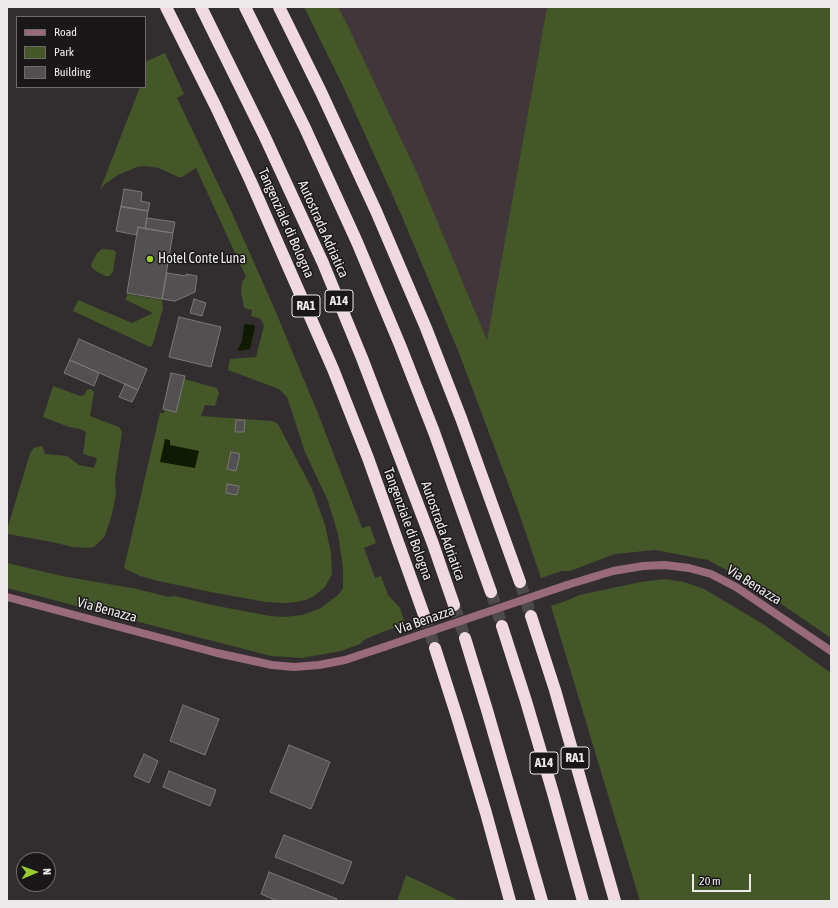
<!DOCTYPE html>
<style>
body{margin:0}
#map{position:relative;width:838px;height:908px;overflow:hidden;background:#322e30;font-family:"Asap Condensed",sans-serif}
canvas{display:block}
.frame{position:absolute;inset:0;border:8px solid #edeaeb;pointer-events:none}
.legend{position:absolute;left:16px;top:16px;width:130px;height:72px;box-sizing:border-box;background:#191718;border:1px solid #6e6b6c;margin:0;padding:5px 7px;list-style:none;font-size:12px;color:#edeaeb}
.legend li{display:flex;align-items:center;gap:8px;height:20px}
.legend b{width:20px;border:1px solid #6e6b6c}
.north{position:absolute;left:16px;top:852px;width:40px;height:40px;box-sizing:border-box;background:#191718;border:1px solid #6e6b6c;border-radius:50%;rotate:88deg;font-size:11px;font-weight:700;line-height:16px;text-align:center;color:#edeaeb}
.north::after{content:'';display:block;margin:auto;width:14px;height:18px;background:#9acb34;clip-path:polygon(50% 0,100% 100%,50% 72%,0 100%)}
.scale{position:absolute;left:692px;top:874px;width:59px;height:18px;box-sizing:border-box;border:2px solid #edeaeb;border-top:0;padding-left:5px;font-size:12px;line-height:14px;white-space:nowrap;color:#edeaeb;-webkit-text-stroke:3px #191718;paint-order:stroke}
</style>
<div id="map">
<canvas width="838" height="908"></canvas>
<div class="frame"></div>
<ul class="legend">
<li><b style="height:5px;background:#986a7b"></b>Road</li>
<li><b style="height:11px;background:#455728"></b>Park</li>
<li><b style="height:11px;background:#535051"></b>Building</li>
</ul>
<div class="north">N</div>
<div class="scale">20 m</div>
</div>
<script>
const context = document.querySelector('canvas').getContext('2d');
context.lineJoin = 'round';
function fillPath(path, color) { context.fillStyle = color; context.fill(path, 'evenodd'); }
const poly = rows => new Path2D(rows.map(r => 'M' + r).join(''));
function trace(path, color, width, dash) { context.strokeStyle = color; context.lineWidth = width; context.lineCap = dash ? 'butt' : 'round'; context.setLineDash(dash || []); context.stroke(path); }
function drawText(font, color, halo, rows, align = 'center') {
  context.font = font + ' "Asap Condensed",sans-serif'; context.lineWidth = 3; context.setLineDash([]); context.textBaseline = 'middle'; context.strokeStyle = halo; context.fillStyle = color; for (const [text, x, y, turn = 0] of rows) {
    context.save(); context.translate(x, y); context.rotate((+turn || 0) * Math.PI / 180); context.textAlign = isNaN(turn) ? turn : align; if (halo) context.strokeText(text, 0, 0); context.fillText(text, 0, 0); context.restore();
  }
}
fillPath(poly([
 [338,7,547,7,487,340,418,175,347,24]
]), '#41363a');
fillPath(poly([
 [304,7,338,7,347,24,418,175,487,340,547,7,831,7,831,638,752,584,708,560,655,550,615,554,570,571,562,571,541,578,518,510,459,353,401,214,343,86],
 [165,53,184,94,177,98,232,213,275,310,319,416,362,528,370,526,376,543,364,548,375,578,381,576,388,595,400,608,405,624,380,633,364,640,360,644,341,651,302,658,271,656,7,588,7,563,62,576,137,589,169,597,175,596,212,605,270,616,284,617,302,615,321,608,339,594,343,588,343,568,338,534,328,501,305,452,287,397,279,389,228,370,230,359,256,357,264,326,261,319,251,316,252,310,244,308,241,292,242,282,246,277,196,168,182,177,178,177,159,168,145,166,137,167,118,175,105,184,100,190,140,87,145,87,145,62],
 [102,249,113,250,116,252,113,272,109,276,105,276,96,271,92,268,91,265,97,253],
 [127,294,162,300,163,308,153,344,150,347,73,311,78,300,132,323,153,313,126,300],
 [184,379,217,388,219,393,215,406,205,405,201,416,272,421,278,424,312,489,325,525,331,553,332,574,325,587,314,596,306,600,296,602,285,603,266,602,216,593,158,581,140,576,124,568,160,413,164,413,165,409,176,412],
 [53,386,80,396,84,395,87,390,91,389,94,392,90,416,119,427,122,432,115,480,116,494,112,514,105,536,94,547,90,548,73,547,52,542,8,534,7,530,30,453,34,448,42,446,45,454,67,456,79,465,94,468,97,458,83,454,86,432,80,429,69,427,43,417],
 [665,579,684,582,704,589,763,624,831,673,831,901,640,901,551,606,571,599,579,595,641,582],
 [406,875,460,901,397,901]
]), '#455728');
fillPath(poly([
 [246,324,254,325,255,327,250,349,239,351,238,349,242,341,244,325],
 [165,439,170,440,170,445,199,451,195,468,160,462]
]), '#101901');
const building = poly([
 [124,189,142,192,141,201,150,203,148,211,121,207,124,189],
 [121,206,148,211,145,229,138,227,137,235,116,231,121,206],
 [147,218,175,222,173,233,145,229,147,218],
 [138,227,173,233,162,299,127,293,138,227],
 [167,273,186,276,186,274,197,276,195,292,175,301,162,299,167,273],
 [194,299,206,303,202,316,190,313,194,299],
 [179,317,221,327,211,367,169,357,179,317],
 [79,339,147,369,138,390,70,360,79,339],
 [70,360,99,373,94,386,64,373,70,360],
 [171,373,185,376,176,412,163,409,171,373],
 [125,384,138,390,132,402,119,397,125,384],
 [236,420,245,420,244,432,235,432,236,420],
 [231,452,240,454,236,471,227,469,231,452],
 [227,484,239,486,237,495,226,493,227,484],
 [183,705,219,719,205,755,170,741,183,705],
 [289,745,330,762,311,809,270,792,289,745],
 [144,754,158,761,149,783,134,776,144,754],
 [169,771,216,790,210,806,163,787,169,771],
 [284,835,352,862,343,884,275,857,284,835],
 [269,872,337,899,336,901,277,901,261,894,269,872]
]);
fillPath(building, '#535051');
trace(building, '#7c7879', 1);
trace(poly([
 [520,582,531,616],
 [491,592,502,626],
 [454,605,465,638],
 [424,615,435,648]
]), '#4e4a4c', 12, [12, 6]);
trace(poly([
 [567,585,613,571,643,566,665,565,689,568,711,574,736,587,831,651],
 [7,597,217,653,272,665,294,667,319,665,345,660,384,647]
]), '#986a7b', 8);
trace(poly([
 [166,7,216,107,251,182,333,369,368,458,424,615],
 [201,7,264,135,323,263,362,358,433,544,454,605],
 [245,7,305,128,357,242,400,345,434,432,491,592],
 [279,7,321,92,376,211,426,328,461,418,520,582],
 [531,616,555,690,615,901],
 [502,626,526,701,553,793,583,901],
 [465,638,487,710,542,901],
 [435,648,458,720,486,813,510,901]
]), '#f1d9e1', 12);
trace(poly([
 [384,647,567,585]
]), '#986a7b', 8);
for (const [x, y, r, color] of [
 [150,259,4,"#9acb34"]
]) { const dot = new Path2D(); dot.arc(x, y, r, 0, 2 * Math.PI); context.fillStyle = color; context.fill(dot); trace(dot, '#191718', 1.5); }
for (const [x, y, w] of [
 [339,301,28],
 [306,306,28],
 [575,758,28],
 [544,763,28]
]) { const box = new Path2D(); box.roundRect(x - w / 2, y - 11, w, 22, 3); context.fillStyle = '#191718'; context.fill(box); trace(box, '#edeaeb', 1); }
drawText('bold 13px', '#edeaeb', null, [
 ["A14",339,301],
 ["RA1",306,306],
 ["RA1",575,758],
 ["A14",544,763]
]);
drawText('14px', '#edeaeb', '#191718', [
 ["Tangenziale di Bologna",286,223,66],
 ["Autostrada Adriatica",323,229,66],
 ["Tangenziale di Bologna",408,524,70],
 ["Autostrada Adriatica",443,531,70],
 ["Via Benazza",754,585,32],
 ["Via Benazza",107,610,15],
 ["Via Benazza",425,620,-19]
]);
drawText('14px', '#edeaeb', '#191718', [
 ["Hotel Conte Luna",158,259]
], 'left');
</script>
